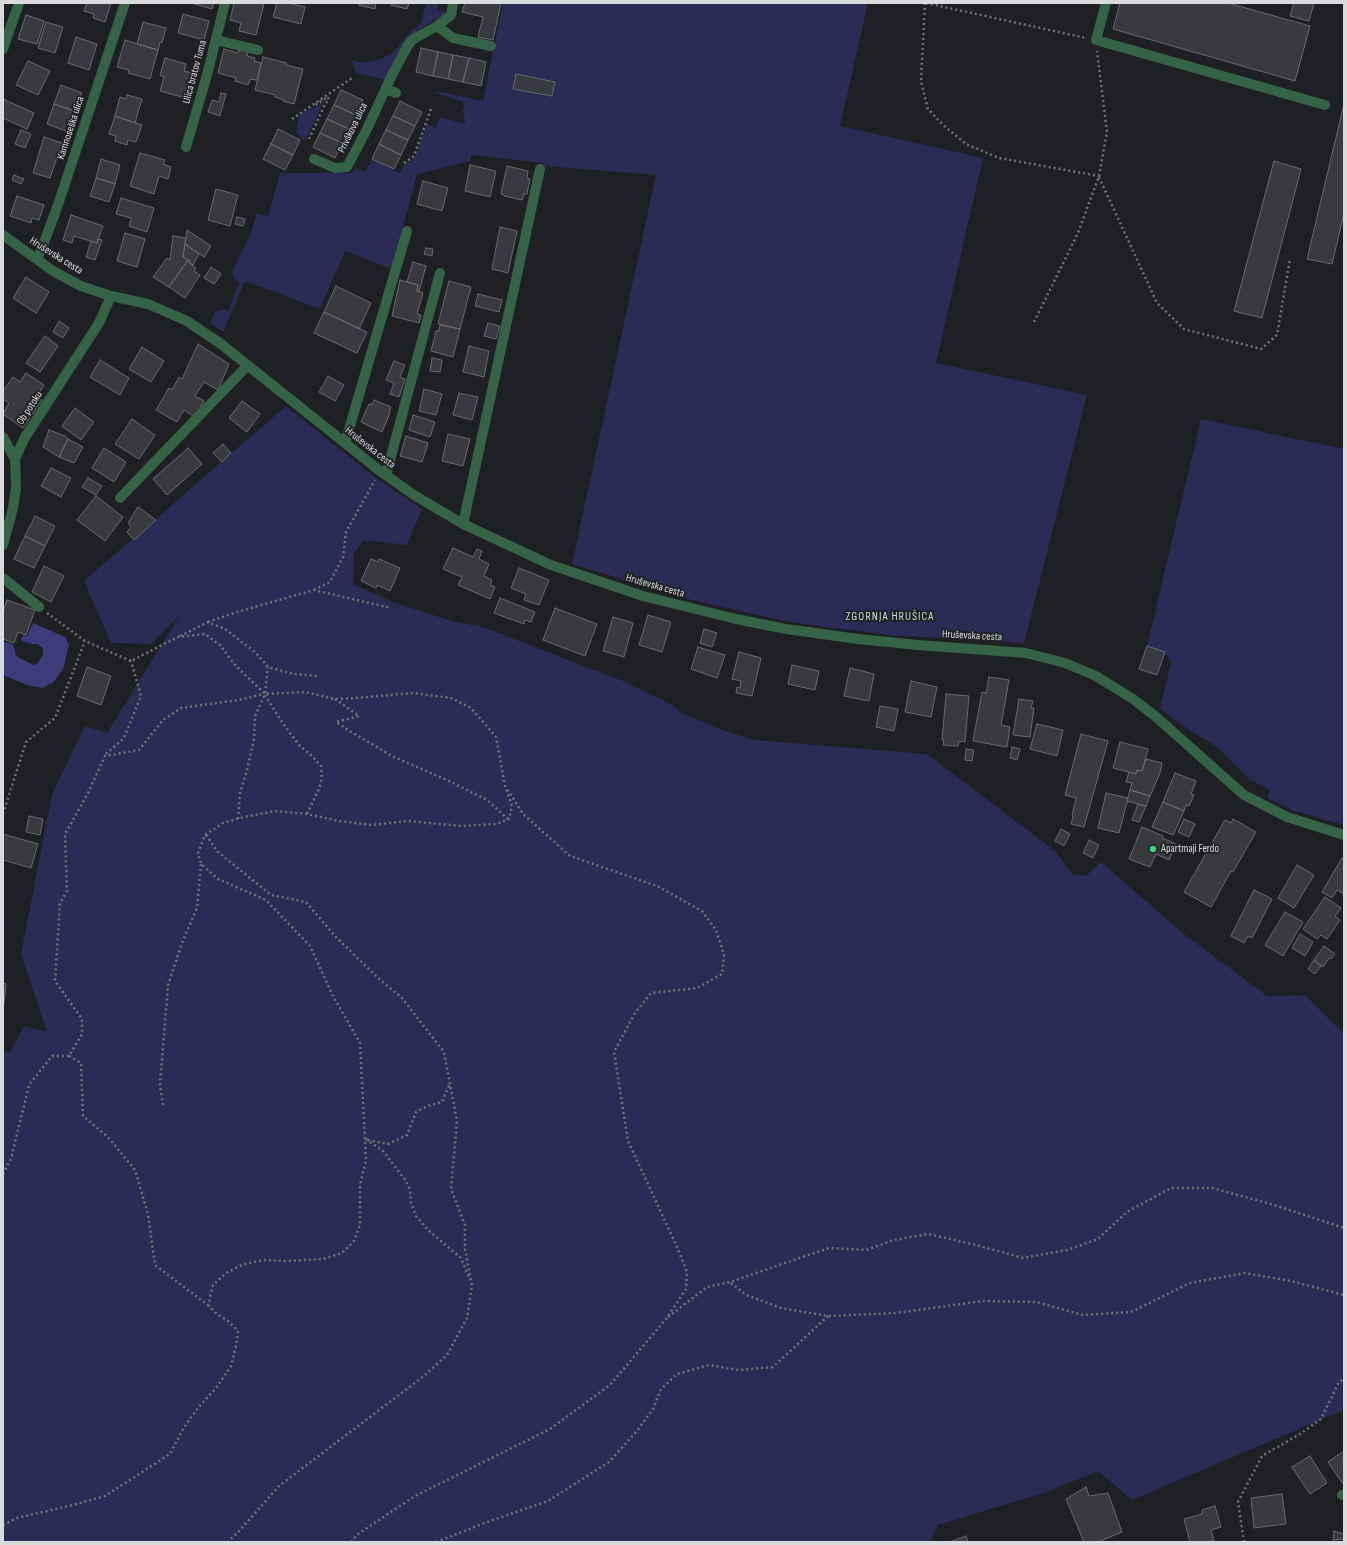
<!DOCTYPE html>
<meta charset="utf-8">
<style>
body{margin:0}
#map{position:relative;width:1347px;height:1545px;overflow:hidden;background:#1f2023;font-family:"Sofia Sans Condensed",sans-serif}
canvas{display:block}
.frame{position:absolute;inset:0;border:4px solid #d9dadc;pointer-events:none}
</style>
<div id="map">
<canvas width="1347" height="1545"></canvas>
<div class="frame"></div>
</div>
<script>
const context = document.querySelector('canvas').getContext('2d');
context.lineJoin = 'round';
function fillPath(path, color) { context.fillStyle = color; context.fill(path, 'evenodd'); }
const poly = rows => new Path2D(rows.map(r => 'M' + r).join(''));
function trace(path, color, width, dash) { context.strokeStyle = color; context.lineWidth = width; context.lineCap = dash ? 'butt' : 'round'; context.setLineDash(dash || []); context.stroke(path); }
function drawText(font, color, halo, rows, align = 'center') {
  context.font = font + ' "Sofia Sans Condensed",sans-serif'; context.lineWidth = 3.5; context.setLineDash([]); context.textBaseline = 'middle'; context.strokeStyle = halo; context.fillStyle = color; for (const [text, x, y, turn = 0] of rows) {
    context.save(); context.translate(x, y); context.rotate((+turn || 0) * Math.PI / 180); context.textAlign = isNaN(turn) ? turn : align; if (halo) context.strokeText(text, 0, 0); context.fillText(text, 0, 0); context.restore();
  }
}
fillPath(poly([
 [426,3,438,3,437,11,444,10,444,14,414,33,405,42,386,80,356,73,352,60,364,63,379,60,392,53,407,35,421,23],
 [503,3,868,3,840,126,983,158,936,363,1087,395,1024,643,889,635,789,622,692,600,572,564,656,175,545,166,542,163,471,155,470,161,417,174,392,269,345,251,320,309,245,281,223,332,210,323,215,312,223,309,228,311,240,282,234,279,232,272,251,233,257,213,268,217,280,173,352,173,354,169,357,168,365,172,372,159,400,173,405,164,415,157,427,124,436,128,440,117,465,124,464,113,462,112,464,108,463,102,436,93,437,91,483,101],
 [322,102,323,103,305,141,296,132,299,115,312,107,313,109],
 [286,406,376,478,422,509,407,545,364,540,354,553,353,584,395,603,455,622,483,627,623,681,670,704,682,713,717,728,754,740,927,754,1055,851,1072,874,1086,876,1101,862,1184,934,1267,996,1305,995,1344,1034,1344,1410,1132,1500,1098,1471,1047,1492,938,1525,930,1542,3,1542,3,1051,10,1052,24,1026,47,1032,21,954,52,794,85,726,107,733,180,615,151,644,111,643,84,581],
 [1201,419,1344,449,1344,825,1294,811,1267,798,1270,790,1250,780,1218,748,1176,721,1160,708,1171,663,1165,652,1147,646]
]), '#2b2b56');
fillPath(poly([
 [33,623,65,637,69,645,63,669,54,682,42,688,27,685,3,675,3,641,12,644,15,649,15,654,19,658,34,665,38,663,43,654,43,648,37,644,31,644,21,640,23,635,27,636]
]), '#3d3c7a');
const building = poly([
 [87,3,111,3,105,22,93,18,94,14,84,11,87,3],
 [191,3,214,3,212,9,191,3],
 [234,3,258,3,264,4,256,35,239,31,241,23,230,20,234,3],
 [277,3,289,3,305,7,301,24,273,17,277,3],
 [359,3,376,3,375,9,359,5,359,3],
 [392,3,409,3,407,9,391,5,392,3],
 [465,3,501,3,493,40,478,37,483,17,462,12,465,3],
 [1120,3,1228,3,1310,26,1295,81,1113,29,1120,3],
 [1294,3,1314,3,1309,21,1290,16,1294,3],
 [183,14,209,21,204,40,178,33,183,14],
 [26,15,44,21,37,44,18,39,26,15],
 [46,22,63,27,55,53,38,48,46,22],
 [143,22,166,28,162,43,160,42,158,50,137,44,143,22],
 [76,37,97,44,89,70,68,63,76,37],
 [125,40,158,50,150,79,128,73,129,70,117,67,125,40],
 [421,48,438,52,433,76,416,72,421,48],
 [224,49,238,53,239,49,248,52,247,56,255,58,254,61,261,63,257,80,250,79,248,85,235,81,236,78,218,73,224,49],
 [438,52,453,55,448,79,433,76,438,52],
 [453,55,469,58,463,82,448,79,453,55],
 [263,57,287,63,286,65,303,69,294,104,283,101,284,100,275,97,275,95,255,90,263,57],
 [165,58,186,64,184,71,196,74,189,99,160,91,164,77,160,75,165,58],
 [469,58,486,62,481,86,463,82,469,58],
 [28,61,50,71,38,95,16,85,28,61],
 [516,74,555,82,552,96,513,89,516,74],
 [61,85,82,93,75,111,54,104,61,85],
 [341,90,363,100,356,115,334,105,341,90],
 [221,93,226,94,220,116,208,112,212,100,219,102,221,93],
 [127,95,142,99,135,123,115,116,120,97,126,99,127,95],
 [3,99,34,113,27,129,3,118,3,99],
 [400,101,422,112,415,126,393,116,400,101],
 [54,104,75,111,68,132,47,124,54,104],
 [1344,104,1344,213,1332,264,1307,259,1344,104],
 [334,105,356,115,349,129,327,119,334,105],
 [115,116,142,125,136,142,128,140,127,145,115,141,116,136,109,134,115,116],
 [393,116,415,126,408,140,386,130,393,116],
 [327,119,349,129,342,143,320,133,327,119],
 [278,129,300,140,293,155,271,144,278,129],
 [21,130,31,134,25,148,15,144,21,130],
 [386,130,408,140,401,155,379,144,386,130],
 [320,133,342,143,335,158,313,147,320,133],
 [44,137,62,143,50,178,33,173,44,137],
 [271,144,293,155,285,170,263,159,271,144],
 [379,144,401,155,394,169,372,159,379,144],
 [140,153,165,160,163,164,171,167,168,179,159,176,154,194,130,186,140,153],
 [101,159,120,165,115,184,96,178,101,159],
 [1274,161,1301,169,1262,318,1234,311,1274,161],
 [470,165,496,171,490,197,465,191,470,165],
 [507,166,528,171,527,178,530,179,527,194,524,194,522,200,504,196,504,195,501,194,507,166],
 [14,175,24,179,21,184,12,180,14,175],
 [96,178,115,184,109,202,90,196,96,178],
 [423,181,448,188,442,211,417,204,423,181],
 [216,189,238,195,230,226,208,220,216,189],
 [17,196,44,205,39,220,32,218,31,223,10,216,17,196],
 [121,198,154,208,147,232,129,226,131,218,116,214,121,198],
 [71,215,103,226,97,243,74,236,72,243,63,240,71,215],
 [237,217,245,219,243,226,235,224,237,217],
 [500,227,517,231,508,273,492,269,500,227],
 [187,230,211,246,204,257,185,244,187,230],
 [125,233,145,239,137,267,117,261,125,233],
 [173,236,186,238,183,257,188,260,169,287,153,277,167,258,170,260,173,236],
 [98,239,102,240,95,260,86,257,91,241,97,243,98,239],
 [185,244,199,254,193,265,183,257,185,244],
 [426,248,433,249,432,256,424,254,426,248],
 [188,260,190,261,189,263,196,268,194,271,200,275,185,298,169,287,188,260],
 [413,262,426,266,419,292,417,291,418,285,407,282,413,262],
 [211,267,221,274,214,284,204,278,211,267],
 [26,277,49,292,36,313,13,298,26,277],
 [400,280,418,285,417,291,423,293,417,314,421,315,419,323,392,316,400,280],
 [449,281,471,287,460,329,438,324,449,281],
 [336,286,371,303,359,329,324,312,336,286],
 [478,294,502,300,499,312,475,306,478,294],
 [324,312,367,332,357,353,314,333,324,312],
 [59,321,69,328,63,338,53,332,59,321],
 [488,323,500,326,496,339,484,336,488,323],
 [440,325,460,329,453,357,431,351,436,331,439,331,440,325],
 [45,336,58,346,40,372,26,363,45,336],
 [198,344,229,364,218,390,204,382,195,396,204,401,195,417,184,410,177,422,156,410,169,388,172,390,179,377,182,379,198,344],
 [469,346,489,351,484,377,463,372,469,346],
 [142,347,164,361,151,382,129,369,142,347],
 [432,358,442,360,440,372,430,371,432,358],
 [100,360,129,378,120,395,90,377,100,360],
 [394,361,405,365,400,377,405,379,399,397,390,394,394,383,386,380,394,361],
 [26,373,44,385,37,397,42,400,23,428,3,414,9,403,3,399,3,391,13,377,20,382,26,373],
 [328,376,344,385,335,401,319,392,328,376],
 [424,389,442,394,436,415,419,411,424,389],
 [459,393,478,397,472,420,453,415,459,393],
 [374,400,391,407,389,412,390,413,382,432,361,422,369,404,372,405,374,400],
 [242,401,260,414,247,432,229,418,242,401],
 [75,408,94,422,81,440,62,426,75,408],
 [413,415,435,422,430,437,409,430,413,415],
 [132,419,155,435,139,459,115,444,132,419],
 [49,430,65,436,68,439,59,457,43,447,49,430],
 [448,434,470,439,463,466,442,461,448,434],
 [406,436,428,443,422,462,400,456,406,436],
 [68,439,83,447,74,463,59,457,68,439],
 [223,444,231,453,222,462,213,453,223,444],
 [104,448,126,462,114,482,92,468,104,448],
 [188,448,202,464,167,495,153,479,188,448],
 [51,468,71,478,61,497,41,486,51,468],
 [88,478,102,486,96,495,82,487,88,478],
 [96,496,123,517,105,541,77,520,96,496],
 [138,507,156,520,134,540,127,532,131,527,128,523,138,507],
 [35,516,55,526,45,546,25,536,35,516],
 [25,536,45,546,34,568,14,559,25,536],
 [453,548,473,557,477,549,482,551,479,559,489,564,484,576,492,580,490,585,495,587,490,599,458,585,462,577,443,569,453,548],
 [371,559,378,562,379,559,400,568,390,591,377,585,376,588,361,581,371,559],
 [44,566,64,576,51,602,32,592,44,566],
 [519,568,549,580,539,605,524,600,526,594,511,588,519,568],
 [500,598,535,612,531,622,525,620,524,624,494,613,500,598],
 [7,600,35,610,26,635,18,632,14,643,3,639,3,612,7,600],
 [555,608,597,624,585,656,543,640,555,608],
 [648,615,671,622,662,652,639,645,648,615],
 [613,617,633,623,624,657,603,651,613,617],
 [704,629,717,633,712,647,700,643,704,629],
 [1147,646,1165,652,1157,675,1139,669,1147,646],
 [698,647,725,655,717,678,691,669,698,647],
 [739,652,761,658,752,696,736,693,737,687,740,688,741,681,732,679,739,652],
 [792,665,819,671,815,690,788,684,792,665],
 [87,667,111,676,101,705,77,696,87,667],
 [850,668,874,674,869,701,844,696,850,668],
 [989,677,1009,680,1001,725,1010,727,1007,747,973,741,982,692,986,693,989,677],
 [911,681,937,687,931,717,905,712,911,681],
 [946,694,969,696,965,742,959,741,958,746,943,745,944,740,942,740,946,694],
 [1019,699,1033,701,1031,708,1034,708,1030,737,1013,735,1019,699],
 [880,706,898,709,894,731,876,727,880,706],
 [1037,724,1063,730,1057,756,1030,749,1037,724],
 [1081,734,1108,741,1084,827,1071,824,1073,817,1072,816,1076,798,1065,795,1081,734],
 [1120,742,1148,749,1142,771,1137,770,1136,774,1113,768,1120,742],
 [1012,747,1020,749,1017,760,1010,758,1012,747],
 [966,749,974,750,972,761,965,760,966,749],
 [1146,759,1162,763,1160,773,1150,796,1130,790,1132,783,1126,782,1129,772,1136,774,1137,770,1142,771,1146,759],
 [1175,773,1196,781,1191,794,1194,795,1189,806,1186,805,1184,811,1163,802,1175,773],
 [1130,790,1150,796,1146,806,1127,801,1130,790],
 [1106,793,1128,798,1119,833,1098,828,1106,793],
 [1163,802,1184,811,1173,835,1152,827,1163,802],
 [1138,804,1146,806,1139,822,1132,820,1138,804],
 [29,816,43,819,40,835,26,832,29,816],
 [1184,819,1195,824,1189,837,1178,832,1184,819],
 [1233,819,1256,832,1233,872,1231,871,1211,907,1184,892,1225,820,1231,823,1233,819],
 [1142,827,1163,836,1162,838,1176,844,1169,860,1156,854,1150,867,1129,859,1142,827],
 [1061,829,1070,834,1064,846,1055,841,1061,829],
 [3,834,38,844,31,868,3,860,3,834],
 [1089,840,1099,845,1093,858,1083,853,1089,840],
 [1342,858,1344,859,1344,894,1337,890,1332,898,1322,892,1342,858],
 [1297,865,1314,875,1294,908,1278,898,1297,865],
 [1254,890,1272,899,1252,938,1248,936,1244,943,1231,936,1254,890],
 [1325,897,1341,908,1335,916,1340,920,1327,939,1321,935,1317,939,1303,929,1325,897],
 [1285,912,1303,922,1283,956,1265,945,1285,912],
 [1300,934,1313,942,1305,956,1292,948,1300,934],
 [1324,946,1335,954,1331,959,1329,958,1323,967,1314,960,1324,946],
 [1314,960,1321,966,1315,974,1308,969,1314,960],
 [3,983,6,984,3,1011,3,983],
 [1344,1451,1344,1483,1343,1484,1328,1462,1344,1451],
 [1310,1456,1327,1483,1310,1494,1292,1467,1310,1456],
 [1086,1487,1089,1496,1108,1493,1122,1532,1098,1542,1084,1542,1066,1499,1086,1487],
 [1282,1494,1286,1524,1254,1528,1251,1498,1282,1494],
 [1215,1506,1221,1527,1211,1530,1214,1540,1207,1542,1190,1542,1184,1519,1202,1514,1202,1510,1215,1506],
 [1334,1531,1344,1534,1344,1539,1333,1540,1334,1531],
 [966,1536,968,1542,950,1542,966,1536]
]);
fillPath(building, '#393a3e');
trace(building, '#696a6e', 1);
trace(poly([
 [925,3,921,81,928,109,943,125,966,144,999,158,1099,176],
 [926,3,1086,38],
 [292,119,352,78],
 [309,139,325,104,329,100,328,97,315,105,314,103],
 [404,163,414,156,432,106],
 [1099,177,1157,303,1184,329,1261,349,1277,335,1290,259],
 [1034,322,1078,233,1099,176,1107,132,1097,51],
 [314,590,330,582,343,557,346,532,375,480],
 [47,613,85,641,131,661],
 [208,622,237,612,314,590,391,608],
 [180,636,208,622,225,629,256,653,268,667,294,674,318,676],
 [265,695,282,722,299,745,312,756,321,766,322,777,319,789,307,814],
 [335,699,359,716,336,722,348,730,392,756,451,782,487,800,508,819],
 [106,754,124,738,141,696,131,661],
 [3,814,26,742,55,718,85,641],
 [238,819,240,793,247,770,254,739,255,716,265,694,268,667],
 [206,835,218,852,271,895,306,902,335,936,378,978,402,998,444,1052,457,1121,451,1189,465,1225,465,1249,472,1286,467,1318,447,1355,424,1376,279,1486,241,1529,228,1542],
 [69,1056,81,1063,83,1116,108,1137,135,1170,148,1214,155,1265,209,1306],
 [163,1105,160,1085,168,985,182,943,197,908,201,864],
 [366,1139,383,1151,406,1181,410,1190,411,1203,416,1216,428,1230,461,1258,470,1280],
 [368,1140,388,1144,407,1135,416,1112,427,1106,442,1102,450,1083],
 [3,1174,11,1159,29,1085,52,1056,69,1056,82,1034,82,1019,55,981,60,903,67,891,65,834,88,793,105,756,139,750,163,720,181,708,238,700,264,694],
 [731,1283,746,1295,781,1308,828,1316,896,1313,983,1301,1036,1302,1083,1315,1131,1312,1190,1283,1245,1273,1291,1281,1344,1295],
 [668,1317,707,1287,730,1282,829,1248,866,1250,894,1240,928,1234,976,1245,1023,1258,1067,1250,1098,1239,1127,1212,1171,1188,1212,1188,1271,1204,1344,1228],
 [3,1525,17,1518,73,1505,105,1496,170,1454,183,1429,198,1408,216,1388,231,1366,236,1346,238,1331,228,1321,217,1314,209,1306,210,1297,213,1285,226,1273,242,1265,263,1260,287,1261,323,1259,342,1253,354,1241,360,1225,360,1185,366,1160,360,1043,333,996,310,946,266,900,218,879,201,864,198,853,205,835,223,823,244,817,275,811,307,814,339,821,372,825,407,821,462,826,497,824,509,819,512,806,505,786,496,737,471,708,451,698,413,693,356,698,334,699,305,692,265,694,235,665,220,645,205,634,178,637,131,661],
 [351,1542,358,1534,415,1496,550,1429,610,1385,666,1319,686,1289,687,1272,677,1247,628,1141,614,1052,635,1013,651,993,697,988,722,974,724,955,716,930,702,911,657,886,570,856,523,814,508,790],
 [436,1542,490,1521,548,1501,609,1462,637,1431,653,1409,661,1389,677,1374,709,1365,739,1370,773,1367,828,1316],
 [1244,1542,1238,1502,1262,1456,1300,1434,1321,1419,1339,1382,1344,1379]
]), '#737477', 2.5, [2, 3]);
trace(poly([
 [1106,3,1096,40,1325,105],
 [437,26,453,38,491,46],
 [216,40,258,50],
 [3,49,19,3],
 [386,89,396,93],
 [186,147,207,75,225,3],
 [314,159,335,168,347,167,366,131,392,75,407,47,412,40,437,26,451,15,453,3],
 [3,235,53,271,81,286,111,296,148,304,187,321,221,344,380,471,414,495,463,524,551,565,643,596,736,619,786,629,858,639,918,645,1026,653,1065,663,1096,676,1133,699,1155,716,1244,795,1287,817,1344,835],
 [37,259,42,248,58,205,125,3],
 [3,437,15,459],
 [345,443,407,231],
 [386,475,440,273],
 [120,498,248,365],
 [463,524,540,169],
 [3,545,13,508,16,488,15,459,24,439,99,323,111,296],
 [3,578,39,607],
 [1342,1495,1344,1495]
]), '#346445', 10);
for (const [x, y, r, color] of [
 [1153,849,4,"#35d881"]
]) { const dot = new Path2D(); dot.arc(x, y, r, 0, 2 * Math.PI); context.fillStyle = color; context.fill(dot); trace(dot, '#1f2023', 1.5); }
drawText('11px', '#d9dadc', '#1f2023', [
 ["Ulica bratov Tuma",195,72,-75],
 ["Kamnoseška ulica",71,128,-72],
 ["Privškova ulica",353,128,-64],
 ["Hruševska cesta",56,256,32],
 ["Ob potoku",30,408,-57],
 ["Hruševska cesta",370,448,38],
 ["Hruševska cesta",655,586,16],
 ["Hruševska cesta",972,636,3]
]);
drawText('11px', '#d9dadc', '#1f2023', [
 ["Apartmaji Ferdo",1161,849]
], 'left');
context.letterSpacing = '1px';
drawText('12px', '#d9dadc', '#1f2023', [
 ["ZGORNJA HRUŠICA",890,617]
]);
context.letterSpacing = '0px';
</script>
